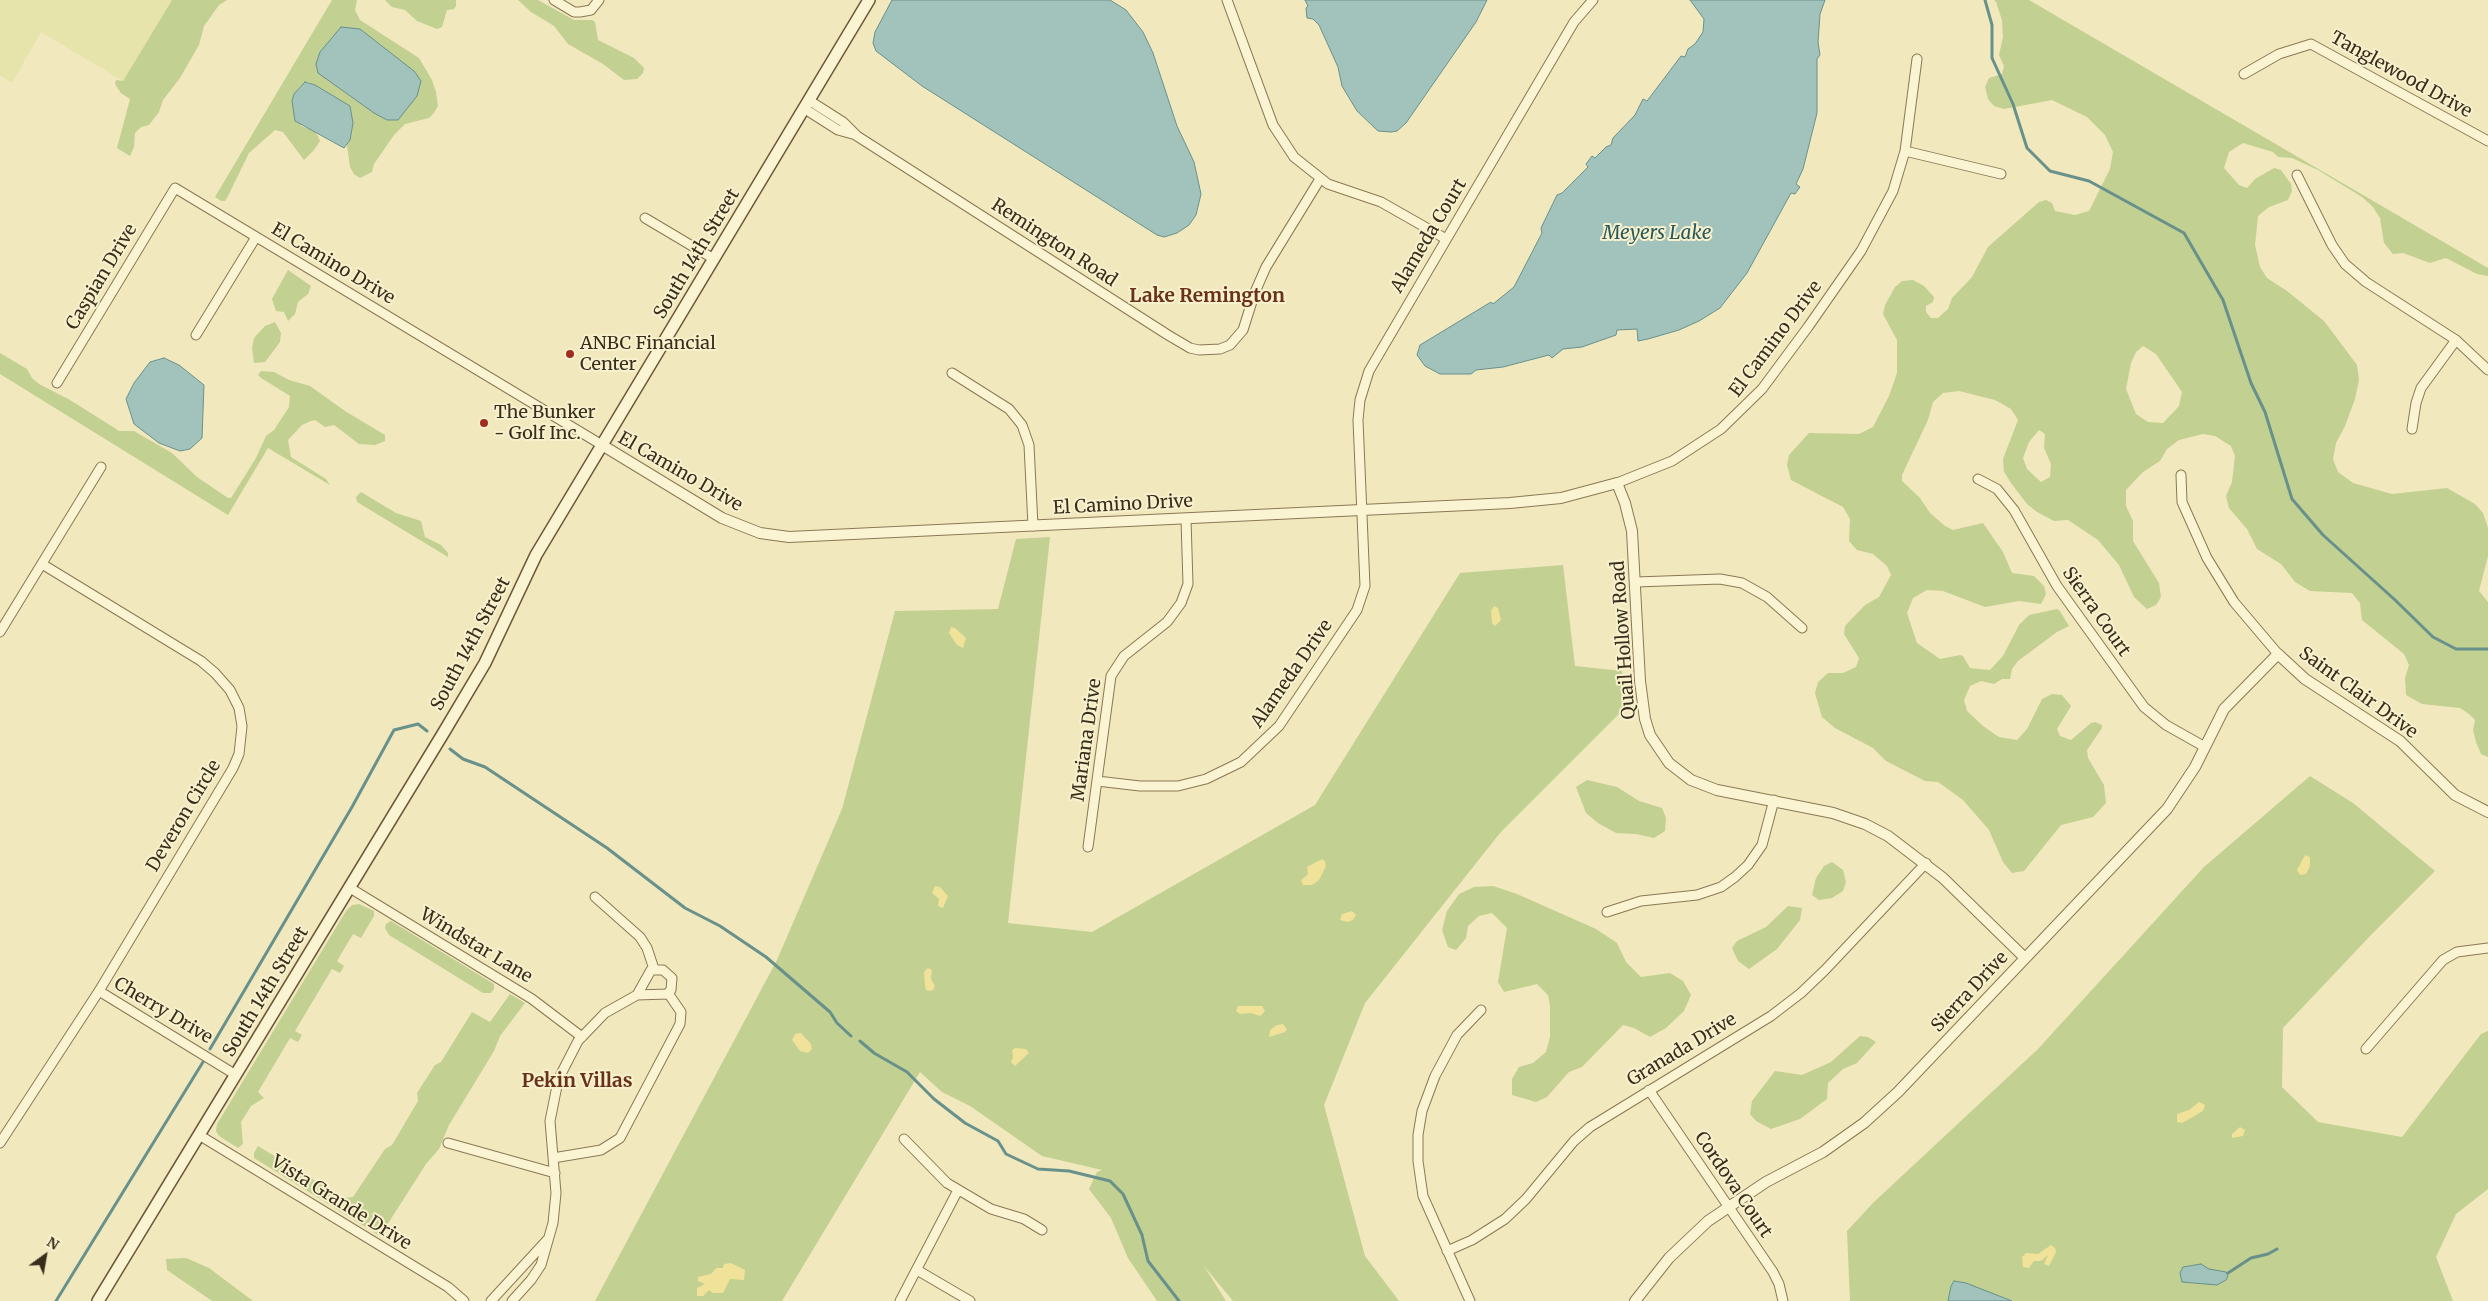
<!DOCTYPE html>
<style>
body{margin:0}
#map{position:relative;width:2488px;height:1301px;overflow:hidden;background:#f1e8be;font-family:Merriweather,serif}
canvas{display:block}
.north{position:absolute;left:20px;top:1231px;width:50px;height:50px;-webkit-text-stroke:4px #f8f1ce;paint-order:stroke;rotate:32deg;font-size:14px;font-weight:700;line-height:20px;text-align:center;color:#392d1b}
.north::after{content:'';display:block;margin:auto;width:18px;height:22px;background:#392d1b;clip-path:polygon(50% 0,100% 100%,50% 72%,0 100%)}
</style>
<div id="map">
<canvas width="2488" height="1301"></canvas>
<div class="north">N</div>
</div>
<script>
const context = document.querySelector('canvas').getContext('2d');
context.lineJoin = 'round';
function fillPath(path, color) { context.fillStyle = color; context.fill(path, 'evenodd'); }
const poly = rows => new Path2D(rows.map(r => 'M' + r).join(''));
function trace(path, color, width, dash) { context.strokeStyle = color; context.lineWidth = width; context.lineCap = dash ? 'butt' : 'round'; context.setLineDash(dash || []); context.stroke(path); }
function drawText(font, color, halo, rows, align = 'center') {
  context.font = font + ' Merriweather,serif'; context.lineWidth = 4; context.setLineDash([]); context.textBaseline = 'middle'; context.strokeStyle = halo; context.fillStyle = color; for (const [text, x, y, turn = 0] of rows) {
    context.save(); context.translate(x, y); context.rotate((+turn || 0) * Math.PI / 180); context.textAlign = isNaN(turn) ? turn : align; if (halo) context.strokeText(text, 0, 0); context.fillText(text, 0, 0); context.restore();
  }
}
fillPath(poly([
 [0,0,172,0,123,81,41,32,12,83,0,75]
]), '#e7e4ab');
fillPath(poly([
 [172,0,227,0,219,5,204,26,199,45,180,78,163,100,159,112,149,125,141,127,135,133,134,147,130,156,117,148,130,99,121,93,115,84,116,80,123,81],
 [332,0,357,0,355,10,360,20,419,58,432,80,436,92,438,106,433,114,429,118,405,124,394,135,374,164,372,172,360,178,354,174,350,167,347,145,350,140,309,82,305,82,298,89,301,126,314,131,318,136,320,141,314,150,304,160,283,132,275,130,249,153,228,196,225,201,221,201,215,197],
 [385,0,456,0,456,6,454,9,447,10,442,27,437,29,417,21,405,10,392,7],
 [518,0,538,0,574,20,592,20,595,22,598,40,634,58,644,68,643,73,637,79,624,80,603,64,568,44,554,26,531,12],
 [1994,0,2029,0,2488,268,2488,276,2477,274,2446,258,2430,263,2403,253,2393,254,2384,243,2380,218,2373,207,2362,197,2318,170,2292,158,2278,157,2273,152,2243,143,2229,152,2224,168,2239,185,2247,188,2255,179,2274,168,2281,170,2291,184,2292,191,2288,200,2269,207,2258,216,2255,245,2260,267,2267,278,2287,291,2324,321,2357,365,2359,380,2355,399,2345,426,2336,443,2333,459,2338,472,2353,483,2392,494,2447,488,2475,504,2483,513,2488,528,2488,556,2479,591,2488,602,2488,757,2481,754,2476,742,2473,730,2475,720,2469,714,2460,708,2422,704,2406,695,2405,678,2409,665,2404,654,2362,620,2360,603,2352,593,2310,591,2295,582,2281,564,2257,549,2247,529,2229,508,2226,496,2232,482,2235,456,2231,446,2215,436,2203,434,2179,440,2167,449,2160,461,2143,472,2126,490,2126,506,2133,521,2133,541,2159,583,2161,597,2156,605,2147,609,2134,597,2119,565,2098,540,2068,520,2054,521,2037,512,2027,504,2011,483,2004,472,2003,459,2018,420,2011,409,1995,400,1959,391,1943,393,1933,402,1928,420,1902,475,1902,481,1920,498,1930,513,1945,526,1953,530,1983,523,2003,552,2012,573,2034,576,2044,586,2046,594,2041,604,2019,601,1985,607,1943,591,1927,590,1913,598,1907,613,1917,643,1940,659,1960,655,1963,656,1970,668,1990,670,2003,656,2019,625,2029,615,2057,609,2060,611,2069,626,2057,632,2018,661,2012,669,2010,679,2002,679,1994,684,1981,681,1970,686,1964,700,1967,711,1983,726,1999,737,2017,740,2027,729,2042,699,2052,694,2062,695,2071,706,2057,729,2060,736,2071,740,2091,723,2095,722,2102,725,2102,728,2087,750,2088,758,2104,785,2106,803,2093,817,2061,825,2024,871,2012,873,2003,862,1989,830,1963,800,1938,782,1925,781,1886,761,1873,748,1835,728,1822,717,1815,693,1818,682,1828,673,1843,673,1856,667,1859,658,1844,634,1845,626,1865,605,1879,597,1891,575,1887,566,1873,554,1857,550,1849,541,1850,519,1843,507,1791,480,1787,465,1789,455,1809,433,1859,434,1873,427,1889,396,1897,373,1897,340,1883,314,1885,305,1895,287,1902,281,1913,280,1924,286,1934,297,1933,302,1926,306,1926,312,1931,318,1938,318,1948,309,1952,298,1972,277,1988,247,2039,202,2046,200,2052,203,2055,211,2075,215,2089,211,2110,169,2113,152,2105,135,2087,117,2052,100,2004,109,1994,106,1988,99,1985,87,1989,78,2002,74,2004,66,1999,55,2003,37,2002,20,1996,2],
 [2143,346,2156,354,2182,392,2179,406,2163,423,2148,422,2136,414,2126,389,2131,363,2136,352],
 [2039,430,2045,434,2044,448,2051,464,2050,477,2041,482,2027,469,2023,458,2029,442],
 [288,270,311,286,308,294,298,302,295,314,288,321,284,312,276,311,272,299],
 [275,322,281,333,280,342,265,362,254,363,252,348,254,338,265,326],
 [0,353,27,369,32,378,39,384,70,400,113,427,119,431,134,431,172,453,197,477,228,498,231,498,256,458,266,436,274,430,289,407,290,396,261,378,258,375,261,371,274,372,289,380,310,386,345,411,385,435,385,441,375,445,359,444,334,425,325,427,315,420,311,421,302,425,288,440,291,457,326,479,330,485,268,448,228,515,0,374],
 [361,492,396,513,421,521,425,537,441,545,448,553,448,557,357,502,356,497],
 [1050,537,1008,923,1092,932,1315,805,1460,573,1563,565,1575,666,1622,671,1627,706,1500,833,1365,1003,1324,1105,1365,1256,1399,1301,1233,1301,1204,1266,1226,1301,1157,1301,1128,1258,1111,1218,1089,1189,1097,1172,1102,1170,1042,1156,970,1106,942,1092,920,1072,782,1301,595,1301,777,960,842,809,895,611,998,609,1016,539],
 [2310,776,2353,803,2435,871,2370,936,2283,1028,2282,1087,2318,1122,2402,1137,2481,1034,2488,1031,2488,1189,2456,1214,2436,1257,2453,1301,1850,1301,1847,1231,1874,1202,2038,1049,2204,867],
 [1587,780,1617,787,1639,801,1662,808,1666,818,1665,831,1654,838,1636,834,1616,833,1598,823,1586,813,1576,787],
 [1832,862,1843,870,1846,882,1843,891,1832,898,1819,900,1812,895,1816,878,1824,866],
 [1493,886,1517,894,1596,929,1617,943,1626,962,1641,977,1670,973,1683,981,1691,995,1684,1011,1666,1028,1650,1037,1634,1028,1623,1025,1582,1067,1569,1072,1547,1097,1536,1102,1512,1095,1512,1079,1519,1067,1533,1063,1546,1052,1550,1037,1550,1005,1548,995,1537,984,1504,992,1498,982,1507,928,1492,913,1479,916,1468,926,1466,938,1456,950,1448,947,1442,930,1447,911,1459,894,1474,887],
 [359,904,374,911,374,916,361,938,353,934,337,961,344,966,340,973,332,969,295,1031,302,1035,298,1042,290,1038,258,1092,264,1098,251,1106,241,1122,243,1144,238,1148,219,1136,216,1131,217,1124,346,911,352,905],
 [1788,906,1802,908,1800,920,1777,949,1749,969,1738,961,1732,948,1737,941,1766,927],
 [391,921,494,984,494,989,491,993,483,993,389,935,385,928,386,924],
 [510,994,525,1003,500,1036,494,1051,449,1125,439,1149,426,1164,380,1236,254,1158,254,1153,258,1146,337,1194,345,1198,353,1197,385,1149,392,1145,418,1101,417,1093,435,1065,441,1062,472,1012,490,1022],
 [1860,1036,1868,1037,1876,1042,1857,1063,1843,1069,1828,1083,1827,1099,1800,1119,1771,1129,1756,1121,1750,1114,1752,1101,1775,1071,1802,1075,1831,1062],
 [186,1258,209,1268,253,1301,212,1301,167,1270,166,1259]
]), '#c2d091');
fillPath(poly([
 [1494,606,1498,608,1501,620,1495,626,1492,623,1491,611],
 [951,627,955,628,966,638,963,648,957,645,949,633],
 [2305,855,2310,857,2310,866,2306,874,2300,875,2297,870],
 [1322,859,1325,861,1326,866,1319,880,1312,885,1303,885,1301,880,1308,874,1307,867],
 [935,886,940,887,948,896,943,908,938,906,939,899,932,893],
 [1352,911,1356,915,1353,920,1348,922,1340,920,1342,914],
 [928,968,932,970,931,979,935,986,933,990,930,991,926,990,925,986,924,972],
 [1238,1006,1262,1006,1265,1011,1260,1016,1251,1013,1240,1014,1236,1011],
 [1283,1024,1287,1029,1285,1032,1269,1037,1270,1030,1277,1025],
 [801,1033,811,1044,812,1049,808,1053,800,1051,792,1040,795,1034],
 [1015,1048,1026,1049,1029,1053,1015,1066,1011,1062,1013,1057,1012,1050],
 [2199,1102,2205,1105,2203,1111,2182,1123,2177,1122,2177,1114,2189,1110],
 [2240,1127,2245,1130,2243,1136,2232,1138,2232,1134],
 [2051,1245,2055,1248,2056,1252,2049,1266,2044,1264,2048,1255,2041,1261,2034,1261,2029,1268,2023,1267,2022,1257,2026,1253,2038,1254],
 [731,1263,745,1270,744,1280,730,1279,723,1293,713,1293,709,1290,703,1296,697,1296,697,1288,705,1284,698,1281,698,1277,711,1274,716,1268,723,1268,724,1264]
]), '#f0e298');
const water = poly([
 [892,0,1110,0,1126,10,1143,32,1153,53,1177,126,1194,162,1201,194,1196,215,1189,225,1177,233,1164,237,1157,235,922,86,876,51,873,43,875,32,892,0],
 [1305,0,1487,0,1476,22,1406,123,1397,131,1391,132,1378,131,1357,111,1342,86,1338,67,1319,25,1313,19,1307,18,1306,8,1308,6,1305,0],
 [1690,0,1825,0,1820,14,1818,42,1820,55,1817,59,1817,113,1803,169,1796,184,1800,187,1795,194,1791,193,1747,273,1720,308,1699,321,1679,330,1648,339,1638,341,1637,329,1617,330,1616,335,1582,347,1563,349,1552,358,1549,355,1503,367,1476,370,1471,374,1440,374,1425,366,1417,355,1420,345,1491,302,1493,304,1514,287,1542,233,1541,228,1557,195,1562,193,1588,167,1586,164,1592,156,1595,158,1606,147,1611,145,1613,138,1635,115,1643,99,1647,101,1681,56,1685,57,1688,49,1695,44,1703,32,1704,19,1690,0],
 [341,27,360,29,414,71,421,81,417,96,398,120,387,120,374,113,318,73,316,64,320,52,341,27],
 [305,82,315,85,350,106,353,123,350,140,344,148,295,121,292,101,294,94,305,82],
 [164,358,179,365,204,385,202,438,190,449,180,451,159,443,134,424,126,399,134,383,150,362,164,358],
 [2201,1264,2209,1269,2226,1272,2228,1276,2226,1280,2217,1285,2182,1282,2180,1273,2183,1267,2201,1264],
 [1954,1281,1966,1283,2012,1301,1948,1301,1951,1286,1954,1281]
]);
fillPath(water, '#a2c2bc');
trace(water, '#68918b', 1);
trace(poly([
 [1985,0,1992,25,1992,58,2013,104,2027,148,2050,171,2089,181,2184,233,2223,300,2251,383,2265,412,2292,499,2323,535,2394,599,2433,637,2456,649,2488,649],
 [450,749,463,759,485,767,607,848,685,908,720,926,766,957,830,1012,837,1023,851,1036],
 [860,1041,874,1053,907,1072,934,1099,965,1123,998,1141,1006,1154,1038,1169,1069,1171,1110,1181,1123,1194,1142,1235,1148,1261,1179,1301],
 [210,1049,352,807,394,730,418,724,427,731],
 [2228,1273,2251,1258,2268,1254,2277,1249],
 [56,1301,203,1062]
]), '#68918b', 3);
const minor = poly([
 [554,0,574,12,580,12,591,10,599,0],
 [1227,0,1273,125,1294,157,1328,184,1381,202,1446,239],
 [2244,74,2279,54,2311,44,2488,141],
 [810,101,843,122,857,136,1168,335,1190,348,1199,350,1220,349,1230,345,1243,330,1255,292,1266,267,1320,179],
 [805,109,838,130,856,135],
 [1905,151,2001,174],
 [2297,175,2332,245,2345,264,2366,282,2456,340,2488,370],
 [645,218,714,259],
 [196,335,256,237],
 [952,373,1009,409,1022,425,1029,445,1033,526],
 [57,383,175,188,602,445],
 [2412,429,2416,403,2421,388,2456,340],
 [2181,475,2182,502,2207,558,2234,602,2278,654],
 [1978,479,1997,489,2014,510,2057,586,2144,707,2166,725,2205,747],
 [1617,483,1672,461,1721,429,1762,389,1808,327,1861,251,1893,191,1905,151,1917,59],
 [1636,582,1720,579,1742,583,1767,597,1802,628],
 [0,632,101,467],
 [1097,781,1140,786,1178,786,1206,779,1241,762,1279,726,1357,610,1365,586,1358,420,1360,400,1369,371,1574,22,1593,0],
 [1088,847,1111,676,1124,656,1167,622,1181,603,1188,584,1186,519],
 [350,888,532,999,582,1037],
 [595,897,640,937,647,948,654,969],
 [1607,912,1641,901,1697,895,1721,887,1735,877,1748,865,1762,845,1774,800],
 [99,991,236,1075],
 [2366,1049,2443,960,2457,952,2488,948],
 [1649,1090,1773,1272,1779,1284,1783,1301],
 [199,1135,448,1287,464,1301],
 [904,1139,947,1183,991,1209,1024,1219,1042,1230],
 [0,1143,99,991,233,768,239,754,242,726,239,708,230,690,215,673,201,661,42,564],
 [448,1143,555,1173],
 [553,1158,601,1150,620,1138,680,1024,681,1012,668,993],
 [1447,1251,1472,1240,1505,1219,1526,1199,1574,1141,1590,1127,1771,1016,1801,993,1825,970,1926,863],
 [917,1270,970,1301],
 [491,1301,548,1239],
 [512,1301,531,1280,541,1265,553,1223,556,1193,550,1121,557,1086,561,1074,578,1041,605,1013,637,995,667,994,671,990,672,978,663,970,651,970,637,995],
 [900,1301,958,1190],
 [1470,1301,1423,1196,1418,1161,1418,1135,1422,1111,1435,1076,1457,1035,1481,1010]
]);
const tertiary = poly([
 [602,445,722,518,760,533,789,537,1510,503,1561,498,1617,483,1625,503,1632,531,1640,681,1645,719,1650,735,1669,763,1691,780,1717,790,1833,813,1865,824,1888,836,1943,878,2025,958],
 [1635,1301,1669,1258,1708,1221,1766,1182,1823,1152,1864,1123,1898,1092,2167,809,2195,767,2224,709,2278,654,2305,679,2400,741,2455,795,2488,812]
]);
const secondary = poly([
 [98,1301,444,732,485,663,536,555,869,0]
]);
trace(minor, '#8b7855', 11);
trace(tertiary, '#8b7855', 12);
trace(secondary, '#6d5839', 14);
trace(minor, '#fbf4d2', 9);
trace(tertiary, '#fbf4d2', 10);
trace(secondary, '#fbf4d2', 11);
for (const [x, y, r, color] of [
 [570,354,5,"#9f2e20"],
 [484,423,5,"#9f2e20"]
]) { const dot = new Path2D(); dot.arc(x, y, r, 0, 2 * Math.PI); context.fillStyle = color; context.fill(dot); trace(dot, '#f8f1ce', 2); }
drawText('18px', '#392d1b', '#f8f1ce', [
 ["Tanglewood Drive",2401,75,29],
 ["Alameda Court",1429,236,-59],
 ["Remington Road",1054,243,33],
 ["South 14th Street",697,254,-59],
 ["El Camino Drive",333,264,31],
 ["Caspian Drive",102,277,-59],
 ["El Camino Drive",1776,339,-53],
 ["El Camino Drive",680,472,30],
 ["El Camino Drive",1123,505,-3],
 ["Sierra Court",2096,612,55],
 ["Quail Hollow Road",1624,640,-94],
 ["South 14th Street",471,644,-62],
 ["Alameda Drive",1292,674,-55],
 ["Saint Clair Drive",2358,693,36],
 ["Mariana Drive",1087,740,-82],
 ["Deveron Circle",184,816,-59],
 ["Windstar Lane",476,946,31],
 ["South 14th Street",266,992,-59],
 ["Sierra Drive",1970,992,-47],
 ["Cherry Drive",163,1011,31],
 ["Granada Drive",1682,1050,-31],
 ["Cordova Court",1733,1185,56],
 ["Vista Grande Drive",341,1203,32]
]);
drawText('18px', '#392d1b', '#f8f1ce', [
 ["ANBC Financial",580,344],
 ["Center",580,365],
 ["The Bunker",494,413],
 ["- Golf Inc.",494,434]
], 'left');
drawText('italic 19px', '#29585a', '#f8f1ce', [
 ["Meyers Lake",1657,234]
]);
drawText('bold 19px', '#693117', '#f8f1ce', [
 ["Lake Remington",1207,297],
 ["Pekin Villas",577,1082]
]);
</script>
